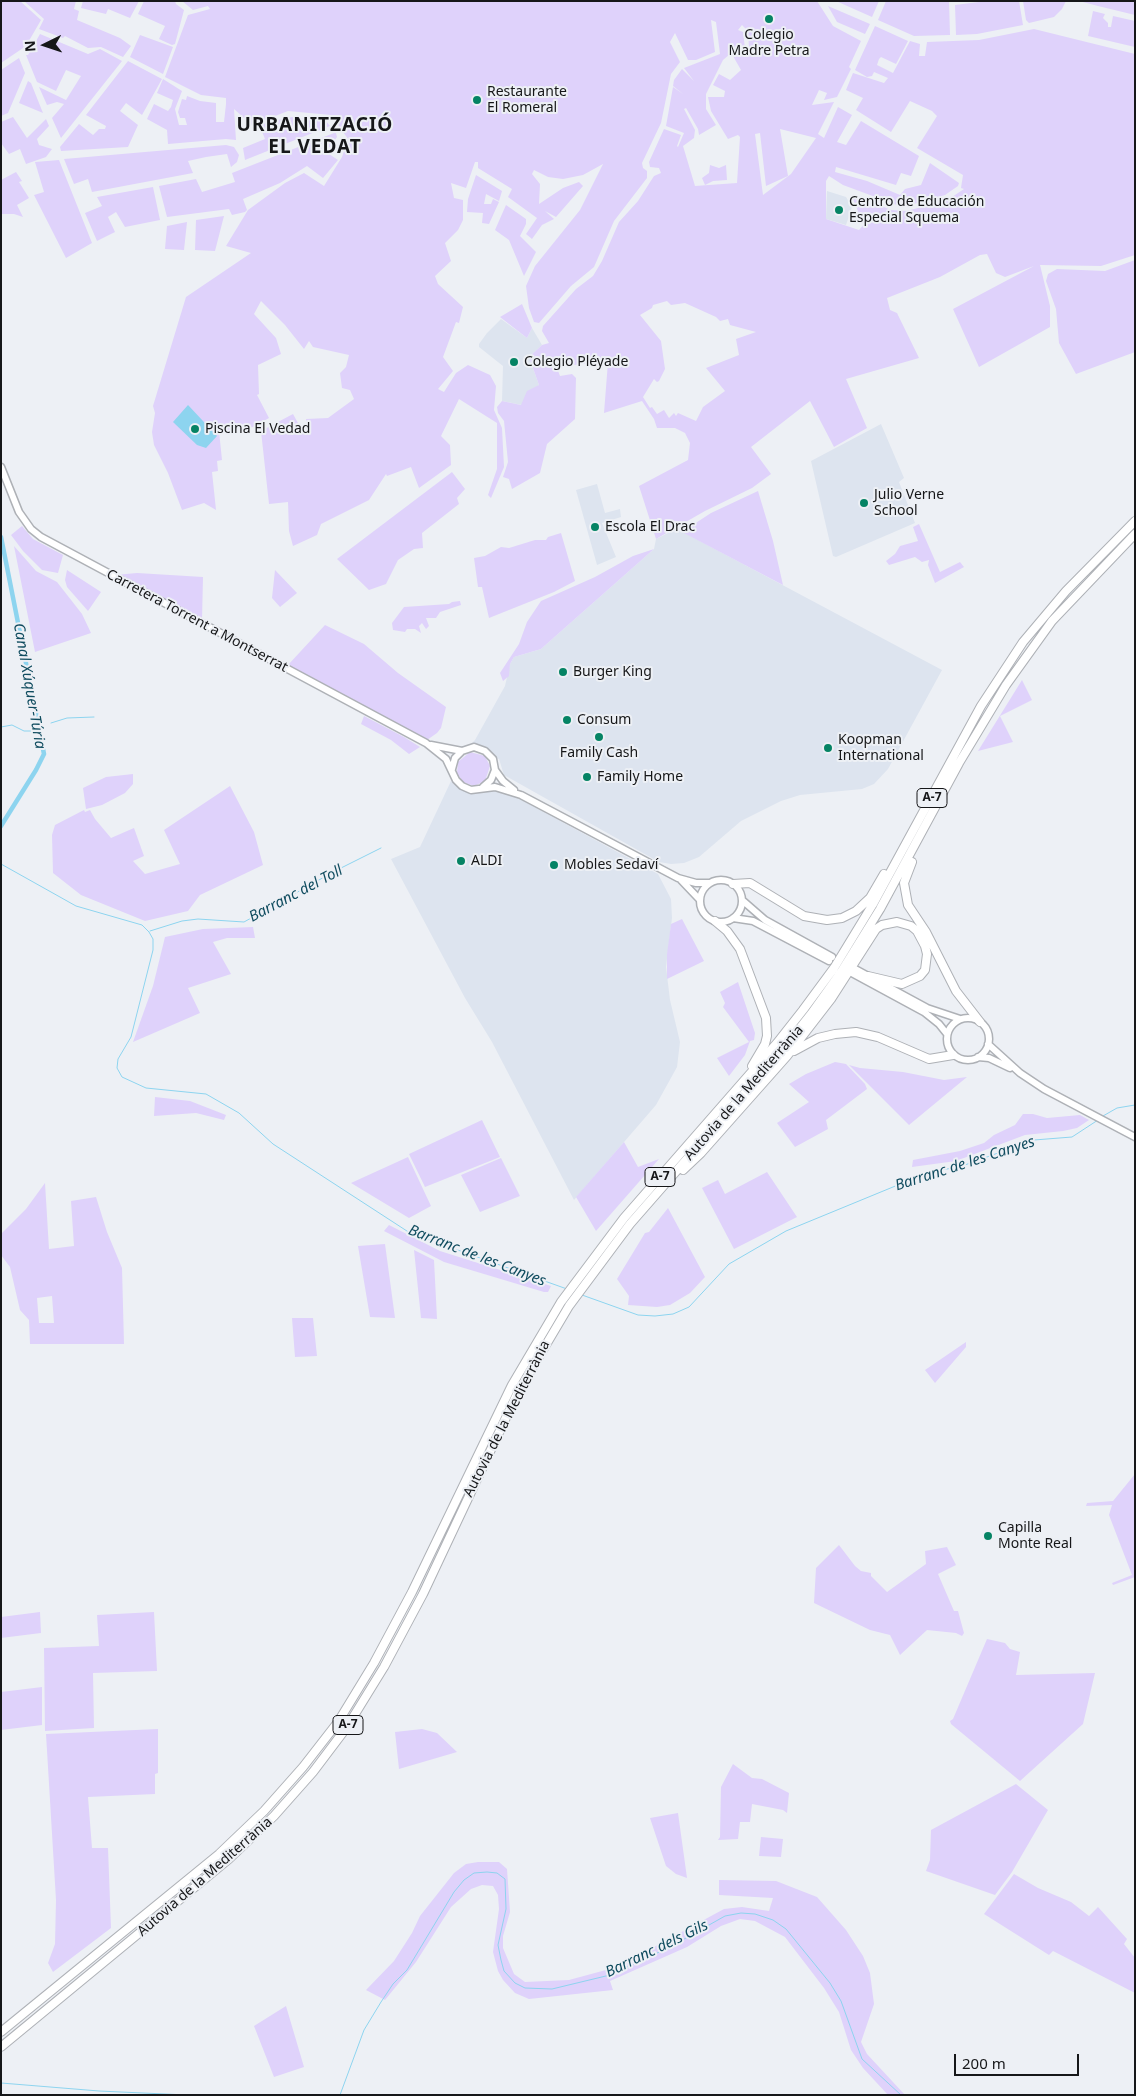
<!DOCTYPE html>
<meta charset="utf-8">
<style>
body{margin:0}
#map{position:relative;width:1136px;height:2096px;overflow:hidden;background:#edf0f5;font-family:"Noto Sans",sans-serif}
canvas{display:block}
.frame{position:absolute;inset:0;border:2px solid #161719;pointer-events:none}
.north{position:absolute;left:20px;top:20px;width:50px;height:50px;-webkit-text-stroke:4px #edf0f5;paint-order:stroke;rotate:266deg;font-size:14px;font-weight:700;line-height:20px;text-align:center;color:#161719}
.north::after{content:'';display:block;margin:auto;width:18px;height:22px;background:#161719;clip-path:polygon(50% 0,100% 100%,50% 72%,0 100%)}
.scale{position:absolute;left:954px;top:2054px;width:125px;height:22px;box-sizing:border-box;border:2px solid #161719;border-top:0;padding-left:6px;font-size:15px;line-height:18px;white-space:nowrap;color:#161719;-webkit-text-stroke:4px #edf0f5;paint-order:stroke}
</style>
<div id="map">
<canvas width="1136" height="2096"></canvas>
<div class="frame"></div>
<div class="north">N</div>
<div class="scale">200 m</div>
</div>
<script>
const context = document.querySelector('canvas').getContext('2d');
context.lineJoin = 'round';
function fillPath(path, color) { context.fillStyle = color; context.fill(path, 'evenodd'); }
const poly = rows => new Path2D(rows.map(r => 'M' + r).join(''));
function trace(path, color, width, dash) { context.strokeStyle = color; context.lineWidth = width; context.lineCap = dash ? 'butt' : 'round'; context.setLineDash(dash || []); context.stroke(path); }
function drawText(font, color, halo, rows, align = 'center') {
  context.font = font + ' "Noto Sans",sans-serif'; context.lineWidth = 4; context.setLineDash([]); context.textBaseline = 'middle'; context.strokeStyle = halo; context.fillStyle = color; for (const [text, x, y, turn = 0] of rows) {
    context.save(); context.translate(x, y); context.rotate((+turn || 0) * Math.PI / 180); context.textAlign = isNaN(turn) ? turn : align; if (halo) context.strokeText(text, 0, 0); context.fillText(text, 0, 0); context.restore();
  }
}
fillPath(poly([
 [827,191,846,197,852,207,846,225,826,219],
 [501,319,527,338,532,328,542,345,529,357,539,385,522,405,502,401,503,366,479,347,479,344,487,333],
 [881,424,904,478,899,482,915,523,836,557,833,556,811,461],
 [597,484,605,513,620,509,621,517,602,523,616,557,597,565,576,490],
 [680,527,683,532,942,670,888,769,874,784,862,789,800,795,781,801,741,821,699,857,684,863,671,864,659,862,504,775,499,759,468,747,475,740,505,686,510,664,514,657,541,649,654,549,656,539],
 [451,781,463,788,503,790,658,874,671,899,672,918,666,967,670,1000,680,1042,677,1067,656,1105,574,1200,492,1042,465,998,391,859,420,847]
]), '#dde4ef');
fillPath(poly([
 [1,1,20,1,41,20,26,46,1,63],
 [24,1,76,1,74,9,79,11,77,20,120,38,131,46,123,57,101,47,88,48,65,36,63,38,39,29,44,19],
 [83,1,139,1,130,18,108,9,106,14,81,8],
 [144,1,175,1,176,4,184,10,175,44,172,45,159,39,165,26,138,14],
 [182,1,817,1,833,26,861,41,849,67,851,69,837,97,824,100,827,93,819,90,812,105,834,102,818,134,824,138,838,107,852,115,837,142,846,145,861,121,919,156,911,176,901,173,896,185,836,167,835,172,867,181,900,195,905,189,921,185,930,163,959,183,958,186,945,195,910,205,897,205,843,185,829,176,826,181,826,219,859,230,866,222,860,216,852,197,853,194,891,210,906,211,946,201,964,189,961,188,963,175,917,148,937,116,932,111,910,101,891,132,856,110,863,98,846,90,853,73,884,83,888,78,874,72,872,76,867,77,855,70,875,26,908,41,896,64,881,57,879,59,877,65,893,73,910,41,920,44,919,56,925,56,927,42,979,40,1034,29,1135,54,1135,255,1101,266,1040,265,1050,306,1050,327,979,367,953,309,1034,266,1005,277,996,273,987,254,980,255,940,277,887,298,890,310,897,313,919,358,846,379,867,428,834,447,810,401,751,447,771,474,752,488,705,511,656,539,639,486,688,460,690,443,685,433,675,428,657,428,654,419,642,401,604,413,608,362,596,366,580,363,576,365,555,363,560,376,572,374,576,378,575,419,547,444,540,473,512,489,509,479,503,477,508,462,504,421,498,413,497,407,502,401,521,405,527,391,539,385,529,357,542,345,549,343,542,331,543,326,576,289,593,276,602,261,619,222,638,201,654,176,661,173,659,168,650,167,649,162,664,129,681,135,677,146,678,147,684,133,666,126,673,87,683,94,673,86,674,80,682,69,694,81,684,68,720,54,716,22,711,20,715,52,696,60,688,60,675,33,670,42,680,62,671,74,661,123,642,163,643,168,647,171,647,178,614,221,594,267,571,286,539,323,534,322,529,308,526,286,535,266,580,210,603,164,583,175,563,179,548,177,534,170,532,174,540,184,539,204,563,188,579,182,583,186,556,217,545,211,554,219,542,225,532,239,526,234,537,218,508,197,512,189,478,168,478,162,475,162,466,188,451,183,454,198,463,200,463,220,458,230,445,243,451,261,435,276,438,284,463,307,459,323,456,322,443,357,453,371,438,389,444,392,456,373,468,365,490,375,496,386,494,410,502,428,504,467,491,498,488,495,497,469,497,423,459,399,441,436,450,445,451,465,419,488,411,467,387,476,386,474,369,500,321,524,317,535,293,546,289,531,288,502,269,504,261,431,293,414,304,434,307,434,306,419,328,418,354,399,350,390,342,388,340,373,346,367,349,355,313,347,309,341,304,349,285,325,261,301,254,314,276,338,281,354,258,365,259,394,257,395,269,418,253,427,219,431,222,460,217,461,218,471,212,472,216,510,204,503,182,510,168,473,154,445,152,432,155,413,153,406,186,297,251,253,226,246,248,210,285,183,304,173,324,186,342,157,348,139,331,115,288,111,252,125,234,109,236,140,226,139,168,144,167,130,147,119,154,104,168,111,171,107,173,100,157,93,163,79,182,91,175,109,179,125,187,125,185,118,180,118,178,112,182,99,186,100,187,96,200,101,216,103,216,122,224,122,226,104,226,98,201,95,165,77,188,15,210,9,208,6,193,10],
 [742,25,748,31,749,48,760,47,761,50,733,56,741,70,730,80,719,74,713,85,725,91,724,97,708,97,711,111,728,139,738,135,740,137,737,183,695,186,683,146,694,138,695,130,684,109,686,108,698,129,699,135,716,125,706,109,706,94,723,60,736,49,745,48,743,32,738,30],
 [780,129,816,138,791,174,763,195,755,134,760,133,766,186,788,176],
 [667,301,671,305,685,303,716,317,720,321,728,319,730,325,756,332,736,339,739,355,706,368,725,391,703,407,696,421,678,413,676,416,674,413,669,418,664,410,657,414,652,407,650,408,643,397,654,379,657,382,659,381,665,369,661,341,640,315,652,308,653,305],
 [836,1,879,1,872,17],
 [886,1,949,1,950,35,914,36,878,20],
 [987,1,1019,1,1023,25,977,34,956,35,955,5],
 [1023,1,1066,1,1062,9,1054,17,1029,23,1026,20],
 [1079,1,1135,1,1135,15,1098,6],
 [828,6,870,24,865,34,837,22],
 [1093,11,1105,14,1103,18,1108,23,1108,27,1111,27,1113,16,1135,21,1135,47,1088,36],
 [40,34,88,54,100,49,122,61,61,138,52,118,64,104,57,102,47,105,39,87,66,100,81,76,66,70,56,91,37,82,26,55,28,55],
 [140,35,173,47,163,74,130,57],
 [19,58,25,73,8,113,1,116,1,70],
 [128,61,162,79,142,115,126,103,120,111,138,125,128,147,61,151,60,147,79,124,93,135,99,129,105,129,106,126,86,115],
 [28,81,31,83,43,113,19,103],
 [13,117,27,138,46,119,49,126,37,139,39,145,52,149,46,157,26,164,20,149,9,154,1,143,1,122],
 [292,117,326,121,330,126,245,160,243,148,265,139,259,124],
 [334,133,336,133,337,137,326,152,338,160,323,178,307,166,280,183,243,199,247,210,245,212,232,215,229,209,167,217,159,186,196,179,202,192,235,182,232,173],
 [226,145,234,147,239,155,237,162,231,167,227,154,206,157,188,161,193,173,92,192,88,179,74,184,64,159],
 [59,160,92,243,66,258,34,195,44,192,35,162],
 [710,165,719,168,726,165,727,180,713,181,705,185,702,178,709,173],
 [16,172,22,181,19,182,29,198,17,205,23,217,14,214,1,214,1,180],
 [476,175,502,191,499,201,486,194,484,204,491,204,493,199,499,202,489,224,482,223,483,213,467,212,468,199],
 [153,187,160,220,125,227,116,212,108,217,115,232,97,241,85,213,102,206,97,197],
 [506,205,526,219,526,224,520,236,536,252,524,276,509,240,495,230],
 [224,216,215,251,195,250,196,220],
 [187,222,184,250,165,249,167,226],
 [1135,260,1135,352,1076,374,1059,343,1056,309,1046,281,1048,274,1057,269,1105,271],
 [522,304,532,328,527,338,500,317],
 [452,472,465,489,457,498,459,504,422,533,423,548,414,549,398,560,386,584,369,590,337,559],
 [758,491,773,541,783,585,682,532,711,513],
 [919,524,940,572,960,562,964,567,935,583,928,565,929,560,922,562,915,557,889,565,886,561,895,554,900,546,918,541,913,527],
 [22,526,33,539,63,555,58,573,42,570,23,551,11,535],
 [561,533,575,581,554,592,489,618,482,587,478,587,474,558,485,556,501,547,509,548,535,540,546,540,548,537],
 [14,546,36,571,57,582,82,614,91,633,35,652],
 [654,549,541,649,514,657,510,664,509,676,503,681,500,673,519,644,527,622,541,601,595,577,633,556],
 [67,570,101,592,88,611,67,587,65,580],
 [275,570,297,593,280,607,272,598],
 [137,573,203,577,202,620,115,575],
 [460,601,461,605,440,612,436,618,426,618,429,626,426,629,422,623,419,626,421,633,415,629,407,629,405,632,393,630,392,623,404,607,449,604,452,602],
 [325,625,364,644,398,673,446,707,441,728,437,733,427,740,288,665],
 [1022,680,1032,700,1000,716,1013,742,978,751],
 [364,716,404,737,420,747,409,754,391,740,361,724],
 [470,752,485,756,490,766,485,781,474,786,463,782,457,773,458,762],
 [133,774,133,784,125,793,102,805,86,809,83,788,106,777],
 [230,786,254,832,263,865,200,895,188,911,145,921,81,895,53,873,52,835,55,825,84,810,85,812,90,810,95,819,111,838,134,828,144,856,133,861,145,874,180,864,164,830],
 [682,919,704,961,667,979,667,954,671,924],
 [253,927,255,938,227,938,213,942,231,974,188,988,200,1013,133,1042,153,986,165,937,203,929],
 [738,982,755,1033,754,1040,750,1041,745,1055,729,1076,717,1058,749,1042,723,1007,725,1003,720,992],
 [835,1062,846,1064,865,1084,867,1089,826,1120,828,1129,795,1147,777,1123,809,1102,789,1084,806,1074],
 [849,1065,860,1068,903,1072,944,1080,967,1077,909,1125],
 [155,1097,190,1101,226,1115,224,1120,196,1113,154,1116],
 [1023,1114,1033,1114,1047,1118,1080,1115,1089,1120,1077,1128,1063,1131,1025,1135,956,1161,912,1167,913,1160,960,1151,984,1143,994,1135,1015,1125],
 [482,1120,500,1157,425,1187,409,1154],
 [624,1142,638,1167,659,1159,596,1231,576,1197],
 [408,1157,431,1206,409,1218,351,1183],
 [501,1158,520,1196,480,1212,461,1175],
 [767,1172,797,1217,734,1249,702,1188,718,1180,725,1194],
 [45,1183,49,1249,74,1246,71,1201,96,1197,107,1232,122,1268,124,1344,30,1344,29,1320,20,1310,10,1267,1,1255,1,1234,26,1209],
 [52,1296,54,1323,39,1323,37,1298],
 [668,1208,705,1277,690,1293,670,1305,657,1307,628,1305,629,1296,617,1279,645,1233,649,1232],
 [389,1225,440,1251,551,1286,548,1292,544,1292,444,1262,384,1231],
 [385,1244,395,1318,370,1317,358,1246],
 [414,1250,434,1260,437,1319,421,1318],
 [292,1318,313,1318,317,1356,295,1357],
 [966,1342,966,1347,935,1383,925,1370],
 [1135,1474,1135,1577,1113,1585,1112,1583,1132,1575,1109,1515,1112,1505,1086,1506,1087,1503,1113,1501],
 [839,1545,855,1566,861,1571,871,1573,871,1576,887,1592,926,1564,925,1551,947,1547,956,1565,938,1574,954,1611,958,1611,964,1633,962,1636,956,1633,927,1630,900,1655,890,1635,870,1630,814,1603,816,1568],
 [40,1612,41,1633,1,1638,1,1617],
 [154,1612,157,1671,93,1673,94,1728,45,1731,44,1648,99,1646,97,1615],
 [987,1639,1005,1643,1010,1649,1020,1652,1016,1675,1095,1673,1083,1724,1020,1781,951,1724,950,1721,953,1719],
 [42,1687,42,1725,1,1730,1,1692],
 [158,1729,158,1773,155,1774,155,1794,88,1797,92,1848,108,1848,111,1928,53,1972,48,1963,55,1944,56,1900,46,1734],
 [422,1729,437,1733,457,1752,399,1769,395,1732],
 [733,1764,752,1778,762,1779,789,1793,787,1813,783,1810,752,1804,750,1822,740,1822,738,1839,718,1840,720,1837,721,1787],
 [1016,1784,1048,1810,1012,1872,995,1895,926,1871,930,1860,931,1830],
 [678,1813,683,1849,687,1878,676,1874,666,1866,650,1818],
 [761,1837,783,1839,781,1857,759,1856],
 [478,1862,499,1862,507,1869,510,1912,503,1936,503,1948,514,1974,525,1982,569,1980,617,1967,724,1909,742,1907,769,1911,773,1898,719,1895,719,1880,776,1881,817,1897,846,1930,863,1956,870,1973,874,2004,861,2042,867,2054,905,2095,888,2095,863,2068,851,2050,839,2012,824,1988,785,1937,755,1921,740,1919,721,1926,687,1947,610,1981,613,1990,529,1999,515,1993,503,1980,498,1971,493,1952,499,1909,498,1895,493,1886,482,1885,471,1889,451,1907,416,1962,385,2000,366,1990,394,1961,412,1933,420,1916,454,1873,466,1864],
 [1014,1874,1038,1888,1071,1902,1089,1916,1098,1907,1127,1939,1124,1944,1135,1958,1135,1993,1053,1951,1049,1955,984,1914],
 [286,2006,304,2067,274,2077,254,2026]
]), '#dfd2fb');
fillPath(poly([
 [188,405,217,436,206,448,197,445,173,422]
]), '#8dd4ef');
trace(poly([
 [51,723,67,718,94,717],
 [1,727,12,725,24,731,33,731],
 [1,864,76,906,142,925,149,932,153,939,153,950,131,1037,118,1059,117,1068,122,1077,146,1088,206,1094,239,1113,273,1144,410,1233,567,1289],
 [150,931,182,921,198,919,244,922,335,871,381,848],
 [1103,1116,1117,1108,1135,1105],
 [582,1295,638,1315,655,1316,673,1314,689,1307,729,1264,786,1231,927,1173,962,1166,1034,1140,1072,1137,1098,1120],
 [1,2083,99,2091,187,2095],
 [340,2095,364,2030,381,2002,393,1984,407,1970,454,1892,464,1880,474,1873,487,1872,497,1873,505,1879,506,1909,498,1945,501,1960,504,1971,515,1983,525,1988,552,1989,610,1975,670,1947,725,1916,741,1913,755,1914,773,1920,786,1929,830,1983,841,2001,862,2059,901,2095]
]), '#8dd4ef', 1);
trace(poly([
 [1,537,44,754,36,770,1,826]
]), '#8dd4ef', 4.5);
const secondary = poly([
 [1,467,19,512,31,529,41,537,426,743,446,759,456,780,462,786,471,790,495,787,521,795,678,878,696,883,709,883],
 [431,745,462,751],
 [452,769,455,758,462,751,474,747,485,751,493,759,495,770,491,780,483,787],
 [495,770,503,781,514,790],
 '700 901a21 21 0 1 1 42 0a21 21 0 1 1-42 0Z',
 [681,880,700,900],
 [742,900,765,920,832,957],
 [733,918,753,921,829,961],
 [855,969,927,1008,960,1019],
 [852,973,924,1012,939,1024,947,1034],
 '947 1039a21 21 0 1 1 42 0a21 21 0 1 1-42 0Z',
 [988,1044,1020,1073,1044,1089,1135,1137],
 [978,1057,989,1058,1010,1068]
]);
const highway = poly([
 [912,862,904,883,908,905,926,932,956,991,980,1022],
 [733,884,750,883,804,916,827,920,842,918,856,911,870,898,884,874],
 [715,921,727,931,740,949,766,1018,767,1036,765,1044,752,1066],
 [794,1051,818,1038,835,1034,856,1032,878,1037,929,1059,953,1055],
 [683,1170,701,1153,787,1056,831,999,876,929,882,925,897,922,911,926,917,931,925,946,927,954,925,970,920,976,902,984,868,976],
 [1,2032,219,1854,264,1811,303,1767,338,1722,374,1663,412,1592,512,1385,561,1302,624,1218,777,1043,803,1010,834,968,873,904,981,706,1023,642,1066,591,1135,521],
 [1,2047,229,1859,274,1816,313,1772,347,1727,384,1667,423,1594,518,1392,569,1306,630,1224,784,1048,811,1014,841,972,880,909,959,763,1006,685,1052,621,1135,534]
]);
trace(secondary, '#aeb1b6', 9);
trace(highway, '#aeb1b6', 10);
trace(secondary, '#fff', 6);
trace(highway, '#fff', 8);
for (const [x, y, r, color] of [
 [769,19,5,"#058364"],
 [477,100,5,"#058364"],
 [839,210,5,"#058364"],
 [514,362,5,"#058364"],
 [195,429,5,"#058364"],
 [864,503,5,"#058364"],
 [595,527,5,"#058364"],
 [563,672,5,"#058364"],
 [567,720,5,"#058364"],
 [599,737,5,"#058364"],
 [828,748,5,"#058364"],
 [587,777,5,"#058364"],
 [461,861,5,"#058364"],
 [554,865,5,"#058364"],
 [988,1536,5,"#058364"]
]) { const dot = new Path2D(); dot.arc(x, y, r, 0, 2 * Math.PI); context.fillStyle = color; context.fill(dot); trace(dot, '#edf0f5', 2); }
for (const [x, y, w] of [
 [932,798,30],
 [660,1177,30],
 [348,1725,30]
]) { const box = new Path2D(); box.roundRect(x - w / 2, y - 9.5, w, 19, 4); context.fillStyle = '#edf0f5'; context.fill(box); trace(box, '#161719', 1); }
drawText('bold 12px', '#161719', null, [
 ["A-7",932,798],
 ["A-7",660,1177],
 ["A-7",348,1725]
]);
drawText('14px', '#161719', '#edf0f5', [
 ["Colegio",769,35,"center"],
 ["Madre Petra",769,51,"center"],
 ["Restaurante",487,92],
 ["El Romeral",487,108],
 ["Centro de Educación",849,202],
 ["Especial Squema",849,218],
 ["Colegio Pléyade",524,362],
 ["Piscina El Vedad",205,429],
 ["Julio Verne",874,495],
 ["School",874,511],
 ["Escola El Drac",605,527],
 ["Burger King",573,672],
 ["Consum",577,720],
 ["Koopman",838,740],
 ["International",838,756],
 ["Family Cash",599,753,"center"],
 ["Family Home",597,777],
 ["ALDI",471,861],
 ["Mobles Sedaví",564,865],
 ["Capilla",998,1528],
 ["Monte Real",998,1544]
], 'left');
drawText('14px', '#161719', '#edf0f5', [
 ["Carretera Torrent a Montserrat",197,621,28],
 ["Autovia de la Mediterrània",744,1093,-49],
 ["Autovia de la Mediterrània",507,1419,-63],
 ["Autovia de la Mediterrània",205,1877,-41]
]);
drawText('italic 15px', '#104c5f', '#edf0f5', [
 ["Canal Xúquer-Túria",29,686,80],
 ["Barranc del Toll",296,894,-28],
 ["Barranc de les Canyes",965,1164,-18],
 ["Barranc de les Canyes",477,1256,21],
 ["Barranc dels Gils",657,1949,-26]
]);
context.letterSpacing = '1px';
drawText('bold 19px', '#161719', '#edf0f5', [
 ["URBANITZACIÓ",315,126],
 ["EL VEDAT",315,148]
]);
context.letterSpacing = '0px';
</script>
